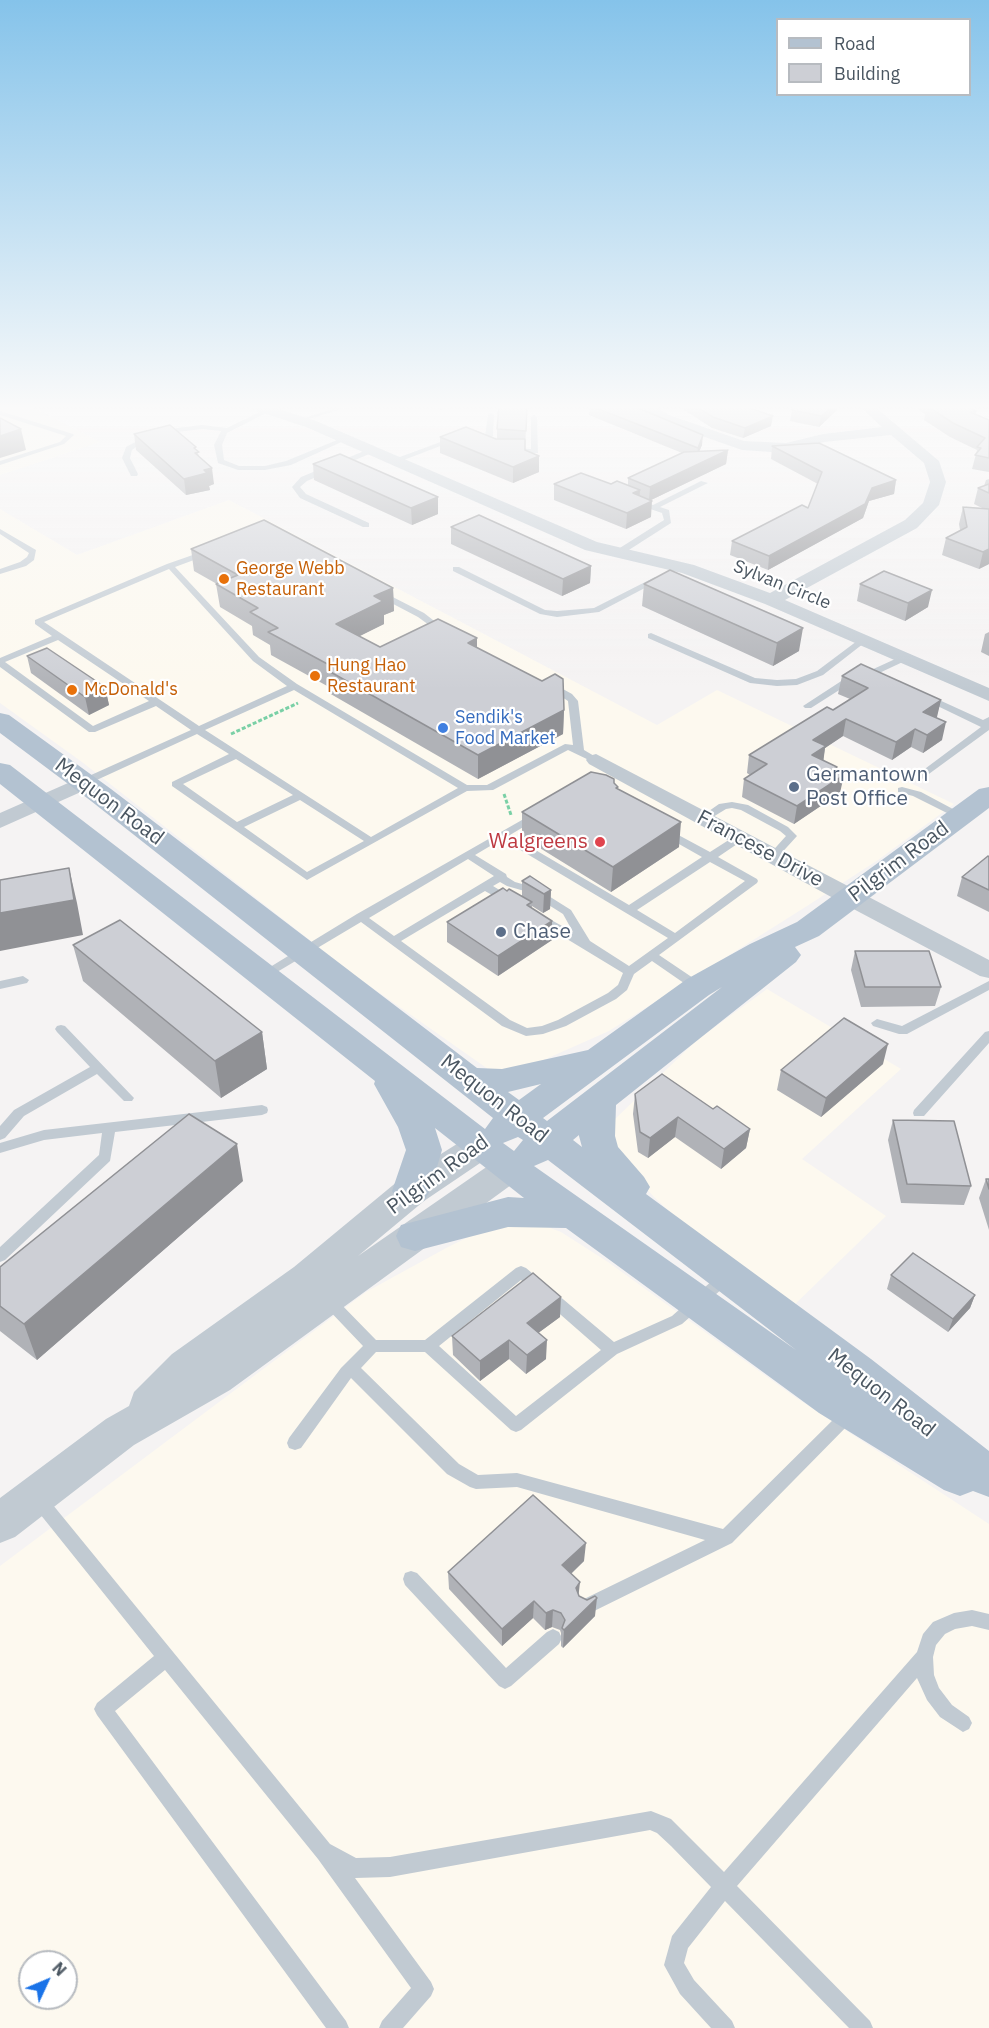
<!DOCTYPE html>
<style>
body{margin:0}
#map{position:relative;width:989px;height:2028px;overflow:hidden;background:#f5f3f3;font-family:"IBM Plex Sans",sans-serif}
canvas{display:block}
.legend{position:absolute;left:776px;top:18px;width:195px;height:78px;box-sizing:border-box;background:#fff;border:2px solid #b7bbc0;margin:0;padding:8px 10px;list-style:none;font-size:18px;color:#4a5661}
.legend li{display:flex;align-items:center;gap:12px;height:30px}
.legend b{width:30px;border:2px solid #b7bbc0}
.north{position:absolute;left:18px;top:1950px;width:60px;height:60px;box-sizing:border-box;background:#fff;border:2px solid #b7bbc0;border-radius:50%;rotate:46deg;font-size:16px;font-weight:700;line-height:24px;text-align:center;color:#4a5661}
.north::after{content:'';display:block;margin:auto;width:21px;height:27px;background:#1a73e8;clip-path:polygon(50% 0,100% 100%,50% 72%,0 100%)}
</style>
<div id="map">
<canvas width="989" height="2028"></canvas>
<ul class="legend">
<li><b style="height:8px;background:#b3c2d1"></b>Road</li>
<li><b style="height:16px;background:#cdcfd5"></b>Building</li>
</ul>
<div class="north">N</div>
</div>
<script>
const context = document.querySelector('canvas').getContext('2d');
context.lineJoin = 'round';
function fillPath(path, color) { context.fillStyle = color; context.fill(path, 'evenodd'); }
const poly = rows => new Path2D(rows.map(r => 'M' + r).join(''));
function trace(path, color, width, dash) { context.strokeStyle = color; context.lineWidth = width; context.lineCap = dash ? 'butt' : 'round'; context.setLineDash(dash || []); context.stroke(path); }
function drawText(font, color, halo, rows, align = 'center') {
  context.font = font + ' "IBM Plex Sans",sans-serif'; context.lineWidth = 4.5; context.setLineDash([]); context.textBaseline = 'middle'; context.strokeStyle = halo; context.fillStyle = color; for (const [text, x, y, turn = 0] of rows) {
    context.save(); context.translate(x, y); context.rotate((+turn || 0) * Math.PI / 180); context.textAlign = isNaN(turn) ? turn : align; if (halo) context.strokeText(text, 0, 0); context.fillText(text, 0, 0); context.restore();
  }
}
fillPath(poly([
 [0,406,30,406,100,442,0,475],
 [229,500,657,725,717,690,954,804,878,860,807,906,609,1031,521,1070,488,1069,357,977,82,762,0,703,0,509,77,555],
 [767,989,901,1069,802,1159,886,1216,790,1309,689,1230,653,1196,613,1150,613,1121,697,1040],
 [529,1220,561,1232,608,1262,795,1397,989,1524,989,2028,0,2028,0,1566,366,1292,448,1247,489,1227],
 [30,1962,66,1962,66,1998,30,1998]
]), '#fdf9ef');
trace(poly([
 [231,734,298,703],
 [504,794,511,815]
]), '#7ad0a6', 3, [4, 2]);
fillPath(poly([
 [342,406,351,406,303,421,298,420,342,406],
 [268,408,270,409,270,411,227,433,222,445,224,460,239,466,265,466,286,461,342,438,348,439,291,465,265,470,238,470,218,463,214,445,221,431,202,429,178,432,143,442,132,450,130,458,138,474,137,476,131,476,122,458,126,447,139,440,177,428,202,425,227,428,268,408],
 [0,411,73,434,74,435,64,444,0,465,0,461,60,442,66,436,0,415,0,411],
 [491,413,494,415,493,436,489,438,485,436,488,415,491,413],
 [534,415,537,417,538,453,507,452,506,450,510,448,531,449,531,417,534,415],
 [454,437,456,438,456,440,396,463,389,461,454,437],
 [369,449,376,451,307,481,300,487,306,494,369,523,369,527,363,527,300,498,292,487,301,477,369,449],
 [701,481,708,483,660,507,669,510,671,523,621,555,615,555,615,551,664,520,662,513,633,503,633,499,653,505,701,481],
 [0,529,36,550,34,560,26,566,0,574,0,569,20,562,27,557,29,553,0,534,0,529],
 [207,550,211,552,210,554,175,567,259,657,297,684,467,785,487,785,565,744,573,745,568,701,547,687,545,685,550,682,572,694,578,701,584,750,601,760,596,763,593,762,568,750,493,790,467,791,307,880,172,786,172,782,229,754,197,734,88,784,80,784,80,780,191,730,156,706,95,732,89,732,0,667,0,658,52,636,35,624,35,620,167,564,207,550],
 [169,569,253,661,287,686,199,726,44,622,169,569],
 [58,640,149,701,93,726,5,662,58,640],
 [294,690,458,788,371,837,205,730,294,690],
 [236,759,293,795,237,822,183,784,236,759],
 [300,800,364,841,307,872,244,827,300,800],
 [453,567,459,567,545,610,557,611,594,608,655,577,662,579,599,612,557,617,540,614,453,571,453,567],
 [381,591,424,613,447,631,440,633,418,617,378,596,377,594,381,591],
 [651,633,755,678,777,680,796,679,817,671,861,638,868,640,823,675,797,685,777,686,750,683,648,638,648,634,651,633],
 [904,655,907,656,907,660,875,675,855,680,811,708,805,708,803,706,849,676,869,671,904,655],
 [926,694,983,720,989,717,989,730,922,779,918,778,918,774,981,727,923,699,923,695,926,694],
 [902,787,921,792,966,816,961,819,957,818,913,796,898,792,898,788,902,787],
 [732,802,748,805,788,827,797,836,777,858,773,859,768,856,786,836,780,831,741,810,732,808,726,809,708,820,700,820,699,818,719,804,732,802],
 [536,812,540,813,541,815,540,817,510,835,629,905,702,857,663,835,662,833,663,831,671,831,710,852,735,836,743,836,744,838,743,840,718,857,757,879,758,881,757,883,659,955,702,984,704,987,702,990,694,990,652,961,634,974,627,990,616,999,566,1026,543,1034,526,1036,502,1026,361,922,267,978,259,978,257,975,357,914,536,812],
 [502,839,668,938,629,966,590,941,571,910,536,888,515,882,507,877,506,874,475,855,502,839],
 [468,859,494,876,394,936,369,918,468,859],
 [710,862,745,881,675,933,637,910,710,862],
 [500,882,507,886,528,892,563,914,573,932,544,916,540,915,534,919,623,973,618,985,608,993,558,1020,542,1026,527,1028,510,1020,401,941,485,891,506,903,514,903,516,901,514,899,493,886,500,882],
 [23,976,29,980,27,983,0,989,0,981,23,976],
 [989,981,989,990,907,1034,899,1034,873,1026,871,1023,877,1019,902,1026,989,981],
 [61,1025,65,1026,134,1098,132,1101,124,1101,97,1074,24,1116,5,1138,0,1140,0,1126,14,1110,90,1067,57,1032,55,1029,57,1026,61,1025],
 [989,1031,989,1043,924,1116,914,1116,913,1113,914,1110,985,1032,989,1031],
 [262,1105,267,1107,268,1110,267,1113,262,1115,115,1132,110,1161,5,1260,0,1262,0,1247,99,1155,102,1133,44,1140,0,1153,0,1143,44,1130,262,1105],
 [521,1266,526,1268,614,1342,672,1316,721,1273,726,1271,731,1273,733,1277,731,1281,682,1324,617,1354,521,1430,516,1432,511,1430,425,1352,376,1352,361,1368,459,1464,478,1475,517,1473,723,1529,845,1408,850,1406,855,1408,858,1413,855,1418,732,1543,586,1615,580,1613,577,1607,580,1601,705,1540,517,1487,476,1489,470,1487,447,1474,351,1378,301,1448,295,1450,289,1448,287,1443,289,1438,341,1368,363,1346,324,1305,322,1301,324,1297,329,1295,334,1297,376,1340,425,1340,516,1268,521,1266],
 [521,1280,601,1350,516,1416,439,1346,521,1280],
 [38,1492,44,1494,330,1844,356,1858,390,1857,651,1811,671,1819,724,1872,917,1652,923,1634,933,1622,954,1613,972,1610,989,1614,989,1630,972,1626,955,1629,945,1634,936,1645,933,1657,934,1675,939,1688,952,1705,969,1717,972,1723,969,1729,963,1732,940,1717,927,1700,917,1678,737,1886,870,2021,873,2028,849,2028,725,1901,688,1948,684,1963,694,1980,732,2021,735,2028,711,2028,680,1994,664,1965,672,1936,711,1887,671,1846,657,1833,650,1830,390,1877,355,1878,431,1982,434,1989,431,1996,403,2028,379,2028,382,2021,411,1988,318,1859,165,1670,115,1711,346,2021,349,2028,326,2028,97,1715,94,1709,97,1703,154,1656,32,1504,30,1499,32,1494,38,1492],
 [411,1571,417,1573,506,1668,547,1632,553,1629,559,1632,562,1638,559,1644,511,1686,505,1689,499,1686,405,1585,403,1579,405,1573,411,1571]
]), '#c1cad2');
fillPath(poly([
 [249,406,269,406,316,421,597,542,694,565,770,593,905,520,923,503,930,482,924,463,891,435,824,442,786,453,742,450,659,421,639,406,655,406,669,415,744,441,786,443,823,434,882,427,859,406,874,406,939,461,946,482,939,505,917,528,785,600,989,688,989,701,765,604,682,573,585,550,306,427,251,409,249,406],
 [596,754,989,960,989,978,980,976,844,904,589,764,586,760,589,756,596,754],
 [84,776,92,777,95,782,92,787,0,828,0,813,84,776]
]), '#c1cad2');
fillPath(poly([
 [480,1133,492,1137,497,1146,492,1155,424,1201,358,1256,498,1159,510,1155,522,1159,527,1168,522,1177,230,1390,134,1445,15,1537,0,1543,0,1498,106,1419,129,1406,134,1392,172,1354,294,1267,398,1181,468,1137,480,1133]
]), '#c1cad2');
fillPath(poly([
 [0,713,9,715,111,789,477,1068,502,1069,588,1050,687,979,750,944,797,922,979,789,989,787,989,808,819,936,795,947,801,955,796,962,616,1105,615,1136,618,1147,644,1177,650,1187,646,1194,871,1359,989,1451,989,1497,973,1491,960,1496,944,1490,819,1413,566,1228,508,1227,415,1251,401,1247,396,1236,401,1225,508,1197,524,1198,435,1128,442,1150,430,1191,424,1201,411,1205,398,1201,392,1191,406,1150,398,1127,374,1084,375,1081,0,784,0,763,10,765,485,1129,493,1118,91,801,0,733,0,713],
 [722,987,547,1121,543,1118,709,995,722,987],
 [541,1084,519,1100,508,1092,541,1084],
 [579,1135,579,1136,582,1147,573,1140,579,1135],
 [518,1137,523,1140,514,1151,503,1143,518,1137],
 [548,1160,796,1350,534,1166,548,1160]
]), '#b3c2d1');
fillPath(poly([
 [430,406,453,406,441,410],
 [527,406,525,451,539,472,513,483,440,453,440,437,497,439,497,429],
 [590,406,633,406,702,445,699,452,728,450,726,464,651,500,651,517,626,529,554,500,554,484,628,485,628,478,682,453,589,415],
 [678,406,744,406,771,426,743,438,712,428],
 [797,406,838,406,837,410,819,427,790,421,792,410],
 [913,406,968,406,976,411,976,414,989,420,989,472,972,469,977,450,950,437,924,420,925,414],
 [134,434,196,450,214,484,209,486,210,490,186,495,136,450],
 [772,446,896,480,894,494,869,501,863,518,768,570,730,555,732,541,808,508,818,484,771,459],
 [313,464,438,497,438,514,412,525,314,480],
 [989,479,989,564,979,569,942,555,946,538,960,530,959,524,963,507,982,508,974,504,978,488,984,486,986,480],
 [451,527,591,566,590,583,562,596,451,544],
 [191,549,393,588,394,611,384,615,384,624,359,636,380,647,477,638,477,647,564,710,563,734,478,779,329,693,329,687,271,655,270,645,253,635,252,626,220,607,216,584,217,584,194,571],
 [644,584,799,651,773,666,642,606],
 [860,584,928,607,905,621,857,601],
 [989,632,989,656,981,652,985,634],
 [27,656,105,687,109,705,89,715,31,673],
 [842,676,941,700,936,718,942,740,923,753,911,747,892,760,843,736,825,748,823,760,836,772,840,793,794,824,742,797,744,779,750,775,747,773,749,755,833,710,850,699,838,694],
 [614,783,618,787,618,789,679,847,611,892,522,837,522,812],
 [989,857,989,912,957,896,962,877],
 [522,881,551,890,550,909,543,913,532,906,532,908,552,940,498,976,447,942,447,922,507,891,522,896],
 [73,945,262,1032,267,1069,221,1098,83,981],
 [855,951,941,987,935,1006,861,1007,851,970],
 [883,1064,821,1117,777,1090,781,1070],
 [635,1094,713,1109,750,1129,746,1148,721,1169,675,1137,648,1158,638,1152,633,1114],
 [893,1120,971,1186,964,1205,901,1203,888,1140],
 [986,1179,989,1179,989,1230,979,1198],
 [243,1181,37,1360,0,1331,0,1267],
 [891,1275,975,1295,970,1308,948,1332,887,1289],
 [560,1317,538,1333,546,1359,526,1374,509,1359,480,1381,453,1355,452,1336],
 [584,1561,571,1574,579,1596,595,1616,563,1648,561,1646,561,1633,560,1630,552,1627,545,1630,533,1618,502,1646,449,1589,448,1572]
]), '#b0b2b7');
fillPath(poly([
 [441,406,453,406,441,410],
 [833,406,838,406,837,410,819,427,821,416],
 [773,416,771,426,743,438,745,428],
 [21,429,26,450,0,458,0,436],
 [703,435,702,445,696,459,698,448],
 [728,450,726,464,649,501,650,487],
 [539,456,539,472,513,483,513,467],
 [212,468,214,484,209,486,210,490,186,495,184,479,204,470],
 [896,480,894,494,869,501,863,518,768,570,769,556,872,488],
 [640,490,639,506,633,493],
 [438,497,438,514,412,525,411,508],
 [652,501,651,517,626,529,627,513],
 [989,549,989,564,979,569,983,552],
 [591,566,590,583,562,596,563,579],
 [393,588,394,611,384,615,384,624,338,647,336,624,374,596],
 [932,590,928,607,905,621,908,603],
 [803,628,799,651,773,666,777,643],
 [477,638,477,661,468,643],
 [105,687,109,705,89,715,85,697],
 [941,700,937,717,919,729,923,712],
 [564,710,563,734,478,779,478,755],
 [846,719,843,736,825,748,823,764,809,773,813,740],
 [946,722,942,740,923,753,927,735],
 [915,729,911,747,892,760,896,742],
 [837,767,834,782,844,775,840,793,794,824,797,806,832,770],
 [681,822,679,847,611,892,613,867],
 [69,868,77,903,83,935,0,951,0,913],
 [551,890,550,909,543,913,544,894],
 [552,921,552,940,498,976,498,956],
 [262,1032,267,1069,221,1098,215,1061],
 [888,1044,883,1064,821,1117,826,1098],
 [678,1117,675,1137,648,1158,650,1138],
 [750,1129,746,1148,721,1169,724,1149],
 [237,1144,243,1181,37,1360,24,1324],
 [975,1295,970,1308,948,1332,953,1319],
 [561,1297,560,1317,526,1342,527,1323],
 [509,1340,509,1359,480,1381,480,1361],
 [547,1340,546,1359,526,1374,527,1355],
 [586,1543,584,1561,561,1583,562,1565],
 [580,1582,578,1600,576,1588],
 [597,1598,595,1616,563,1648,564,1630],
 [534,1601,533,1618,502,1646,502,1629],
 [553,1610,552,1627,545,1630,546,1613]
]), '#909195');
const building = poly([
 [499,406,527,406,526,431,497,429,499,406],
 [591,406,633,406,703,435,698,448,591,406],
 [695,406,744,406,773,416,745,428,713,417,695,406],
 [797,406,833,406,821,416,792,410,797,406],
 [927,406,968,406,976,411,970,412,989,420,989,458,975,455,981,448,977,447,985,438,953,423,927,406],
 [0,418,21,429,0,436,0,418],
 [170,425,196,447,194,448,199,452,195,453,212,468,204,470,207,473,184,479,134,434,170,425],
 [466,427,496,439,525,439,525,450,539,456,513,467,440,437,466,427],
 [819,443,896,480,872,488,865,504,769,556,732,541,802,505,808,508,822,472,772,446,819,443],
 [728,450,650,487,628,478,684,452,728,450],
 [340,454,438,497,411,508,313,464,340,454],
 [581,473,611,484,617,481,640,490,633,493,652,501,627,513,554,484,581,473],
 [989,484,989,493,978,488,989,484],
 [963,507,989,509,989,549,983,552,946,538,967,527,963,507],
 [479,515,591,566,563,579,451,527,479,515],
 [264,520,393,588,374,596,383,601,336,624,380,647,438,619,477,638,468,643,542,681,555,674,563,679,564,710,478,755,327,670,333,667,268,632,278,628,250,612,258,608,216,584,238,575,191,549,264,520],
 [670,570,803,628,777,643,644,584,670,570],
 [884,571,932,590,908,603,860,584,884,571],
 [47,648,105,687,85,697,27,656,47,648],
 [861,664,941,700,923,712,946,722,927,735,915,729,896,742,846,719,813,740,826,746,812,755,837,767,832,770,844,775,797,806,744,779,767,764,749,755,827,707,833,710,868,688,842,676,861,664],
 [591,772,606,775,614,779,614,783,618,787,616,788,681,822,613,867,522,812,591,772],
 [988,856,989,857,989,890,962,877,988,856],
 [69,868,74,900,0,913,0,880,69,868],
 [530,876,551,890,544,894,522,881,530,876],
 [503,888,507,891,509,889,532,902,527,905,552,921,498,956,447,922,503,888],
 [120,920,262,1032,215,1061,73,945,120,920],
 [855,951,929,951,941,987,865,987,855,951],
 [844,1018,888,1044,826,1098,781,1070,844,1018],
 [662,1074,713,1109,717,1106,750,1129,724,1149,678,1117,650,1138,640,1132,635,1094,662,1074],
 [189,1114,237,1144,24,1324,0,1306,0,1267,189,1114],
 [893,1120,954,1121,971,1186,907,1184,893,1120],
 [986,1179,989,1179,989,1189,986,1179],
 [913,1253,975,1295,953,1319,891,1275,913,1253],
 [533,1273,561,1297,527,1323,547,1340,527,1355,509,1340,480,1361,452,1336,533,1273],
 [533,1495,586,1543,562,1565,580,1582,576,1588,579,1596,587,1600,595,1596,597,1598,564,1630,562,1628,565,1620,561,1613,553,1610,546,1613,534,1601,502,1629,448,1572,533,1495]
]);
fillPath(building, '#cdcfd5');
trace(building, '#909195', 1.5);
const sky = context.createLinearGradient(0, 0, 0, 690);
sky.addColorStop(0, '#85c3ea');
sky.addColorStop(0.59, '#fafafa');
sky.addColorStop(1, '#fafafa00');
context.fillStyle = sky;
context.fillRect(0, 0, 989, 690);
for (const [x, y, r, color] of [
 [224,579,6,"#e8710a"],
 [315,676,6,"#e8710a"],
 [72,690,6,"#e8710a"],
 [443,728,6,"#3f7fe0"],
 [794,787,6,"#5c6f8a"],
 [600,842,6,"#e0444e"],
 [501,932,6,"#5c6f8a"]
]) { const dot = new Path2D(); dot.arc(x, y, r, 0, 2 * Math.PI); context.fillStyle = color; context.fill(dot); trace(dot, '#fff', 2); }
drawText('18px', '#c56008', '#fff', [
 ["George Webb",236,569],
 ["Restaurant",236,590],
 ["Hung Hao",327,666],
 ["Restaurant",327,687],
 ["McDonald's",84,690]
], 'left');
drawText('18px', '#4a5661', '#fff', [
 ["Sylvan Circle",782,585,22]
]);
drawText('18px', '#366cbe', '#fff', [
 ["Sendik's",455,718],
 ["Food Market",455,739]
], 'left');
drawText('21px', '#4e5e75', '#fff', [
 ["Germantown",806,775],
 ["Post Office",806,799],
 ["Chase",513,932]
], 'left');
drawText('21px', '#4a5661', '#fff', [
 ["Mequon Road",109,802,37],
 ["Francese Drive",760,849,28],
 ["Pilgrim Road",899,862,-37],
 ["Mequon Road",494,1099,38],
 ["Pilgrim Road",438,1175,-36],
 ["Mequon Road",881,1393,38]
]);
drawText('21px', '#be3a42', '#fff', [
 ["Walgreens",588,842]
], 'right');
</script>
